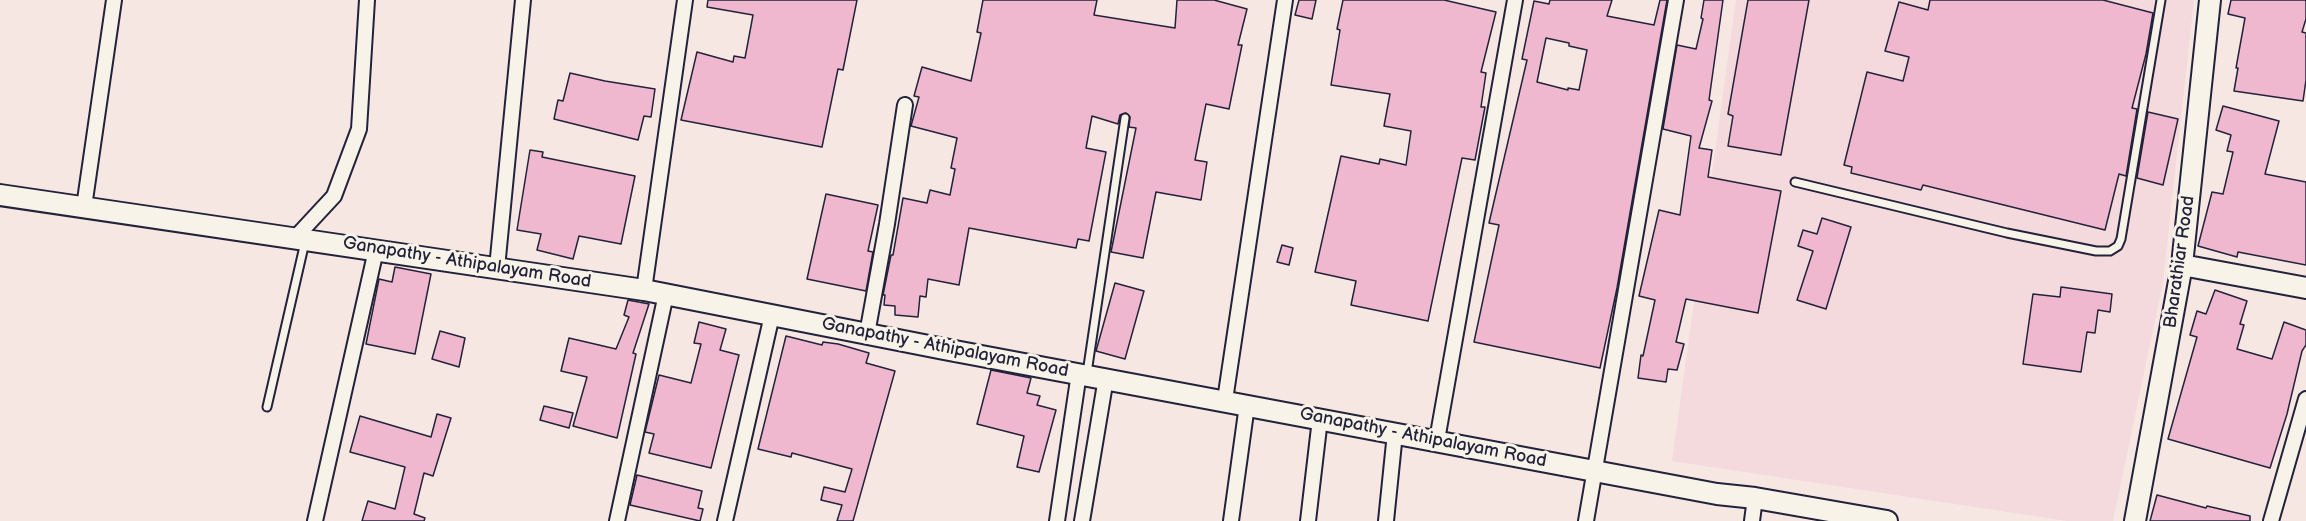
<!DOCTYPE html>
<style>
body{margin:0}
canvas{display:block;background:#f6e7e3}
</style>
<canvas width="2306" height="521"></canvas>
<script>
const context = document.querySelector('canvas').getContext('2d');
context.lineJoin = 'round';
function fillPath(path, color) { context.fillStyle = color; context.fill(path, 'evenodd'); }
const poly = rows => new Path2D(rows.map(r => 'M' + r).join(''));
function trace(path, color, width, dash) { context.strokeStyle = color; context.lineWidth = width; context.lineCap = dash ? 'butt' : 'round'; context.setLineDash(dash || []); context.stroke(path); }
function drawText(font, color, halo, rows, align = 'center') {
  context.font = font + ' "Balsamiq Sans",sans-serif'; context.lineWidth = 6; context.setLineDash([]); context.textBaseline = 'middle'; context.strokeStyle = halo; context.fillStyle = color; for (const [text, x, y, turn = 0] of rows) {
    context.save(); context.translate(x, y); context.rotate((+turn || 0) * Math.PI / 180); context.textAlign = isNaN(turn) ? turn : align; if (halo) context.strokeText(text, 0, 0); context.fillText(text, 0, 0); context.restore();
  }
}
fillPath(poly([
 [1736,0,2194,0,2163,282,2113,521,2067,521,1672,461]
]), '#f4d9dd');
const building = poly([
 [708,0,857,0,843,70,838,69,822,147,681,120,697,52,733,62,734,56,745,58,753,15,707,7,708,0],
 [983,0,1097,0,1094,15,1175,28,1177,0,1214,0,1247,9,1238,45,1242,45,1229,109,1206,104,1195,160,1207,162,1201,200,1156,192,1143,258,1111,252,1136,128,1129,127,1130,117,1126,113,1120,115,1118,124,1092,116,1086,148,1106,152,1089,241,1078,239,1076,248,969,228,959,285,928,279,926,297,920,296,918,317,895,315,895,306,884,305,885,295,883,295,891,255,893,255,903,198,927,203,930,190,950,195,955,169,951,168,957,138,911,126,919,97,914,96,922,67,971,81,981,33,977,32,983,0],
 [1299,0,1316,0,1312,19,1295,15,1299,0],
 [1343,0,1444,0,1496,12,1481,72,1486,73,1481,107,1485,107,1475,160,1462,158,1428,321,1351,305,1356,281,1315,272,1341,156,1379,164,1380,159,1406,165,1411,131,1384,126,1390,94,1331,85,1340,30,1337,29,1343,0],
 [1550,0,1612,0,1607,16,1654,25,1660,0,1667,0,1617,288,1600,368,1474,342,1499,225,1489,223,1527,60,1522,59,1534,1,1549,4,1550,0],
 [1546,38,1569,43,1569,46,1587,50,1579,90,1568,88,1568,90,1537,82,1546,38],
 [1704,0,1723,0,1709,100,1712,101,1699,148,1712,150,1708,177,1781,191,1758,313,1686,299,1676,342,1684,344,1677,370,1668,369,1666,382,1638,378,1641,355,1643,356,1655,300,1639,296,1659,210,1680,215,1691,136,1663,129,1677,45,1696,49,1703,19,1701,18,1704,0],
 [1748,0,1809,0,1781,155,1728,146,1733,116,1728,114,1748,0],
 [1930,0,2103,0,2153,13,2146,54,2132,108,2137,109,2126,176,2119,174,2105,230,1923,185,1921,190,1851,173,1852,167,1844,165,1867,72,1903,81,1909,57,1885,51,1899,2,1928,10,1930,0],
 [2231,0,2306,0,2306,19,2302,32,2306,33,2306,80,2303,101,2234,91,2238,68,2236,68,2245,18,2228,14,2231,0],
 [570,73,605,81,655,89,651,117,644,116,638,140,554,119,558,100,563,101,570,73],
 [2223,106,2279,121,2265,174,2306,182,2306,265,2238,252,2237,257,2198,246,2212,192,2223,194,2233,152,2227,151,2231,135,2216,130,2223,106],
 [2148,112,2178,119,2163,185,2137,178,2148,112],
 [530,150,543,152,542,157,635,176,621,244,579,236,573,259,537,250,541,234,517,230,530,150],
 [826,194,878,205,868,251,873,252,866,291,807,279,826,194],
 [1822,218,1851,227,1826,309,1797,300,1813,251,1798,246,1803,230,1817,234,1822,218],
 [1282,245,1293,248,1289,265,1277,262,1282,245],
 [395,267,431,274,415,354,366,344,379,279,392,282,395,267],
 [1115,283,1144,291,1125,359,1096,351,1115,283],
 [2061,287,2112,294,2110,312,2098,310,2095,333,2087,332,2081,372,2023,364,2033,294,2060,297,2061,287],
 [2215,290,2247,301,2240,324,2244,325,2237,349,2272,359,2284,322,2306,330,2306,345,2302,351,2287,414,2270,468,2168,439,2197,337,2190,335,2197,311,2206,314,2215,290],
 [628,300,649,304,633,353,636,354,617,438,573,426,587,377,561,371,569,338,616,349,629,317,624,315,628,300],
 [699,322,726,329,720,350,739,355,711,468,649,453,654,434,645,432,659,375,691,383,701,344,694,343,699,322],
 [440,331,465,338,459,367,432,359,440,331],
 [786,336,822,345,823,342,838,344,869,353,866,363,895,371,853,521,837,521,842,505,821,500,824,487,845,492,852,469,792,453,791,457,758,449,786,336],
 [991,370,1031,378,1027,393,1040,396,1037,405,1056,410,1039,472,1017,467,1024,436,977,424,991,370],
 [544,406,573,413,569,428,540,420,544,406],
 [437,414,451,418,433,476,424,473,414,514,425,518,424,521,362,521,368,501,395,509,405,467,350,452,360,416,431,437,437,414],
 [637,475,702,491,698,508,703,509,700,521,630,505,637,475],
 [2157,495,2206,508,2207,506,2250,516,2250,521,2150,521,2157,495]
]);
fillPath(building, '#f0b8cf');
trace(building, '#22223b', 1.5);
const lane = poly([
 [1795,182,2007,233,2096,251,2110,251,2118,246,2121,239,2161,0],
 [1087,373,1125,118],
 [267,407,305,242]
]);
const street = poly([
 [84,207,114,0],
 [295,238,334,196,359,129,367,0],
 [497,268,523,0],
 [644,290,685,0],
 [867,334,887,224,905,105],
 [1225,400,1285,0],
 [1437,440,1515,0],
 [315,521,376,250],
 [617,521,666,294],
 [725,521,772,315],
 [1057,521,1079,373],
 [1082,521,1106,378],
 [1231,521,1247,405],
 [1308,521,1320,419],
 [1386,521,1395,433],
 [1586,521,1676,0],
 [1752,521,1755,498],
 [2271,521,2306,399]
]);
const secondary = poly([
 [0,195,644,290,944,349,1717,494,1755,498,1887,521],
 [2182,265,2306,288],
 [2135,521,2182,265,2210,0]
]);
trace(lane, '#22223b', 11);
trace(street, '#22223b', 18);
trace(secondary, '#22223b', 24);
trace(lane, '#f7f3e8', 7);
trace(street, '#f7f3e8', 14);
trace(secondary, '#f7f3e8', 20);
drawText('18px', '#22223b', '#f7f3e8', [
 ["Bharathiar Road",2180,262,-82],
 ["Ganapathy - Athipalayam Road",467,263,9],
 ["Ganapathy - Athipalayam Road",945,348,11],
 ["Ganapathy - Athipalayam Road",1423,438,11]
]);
</script>
